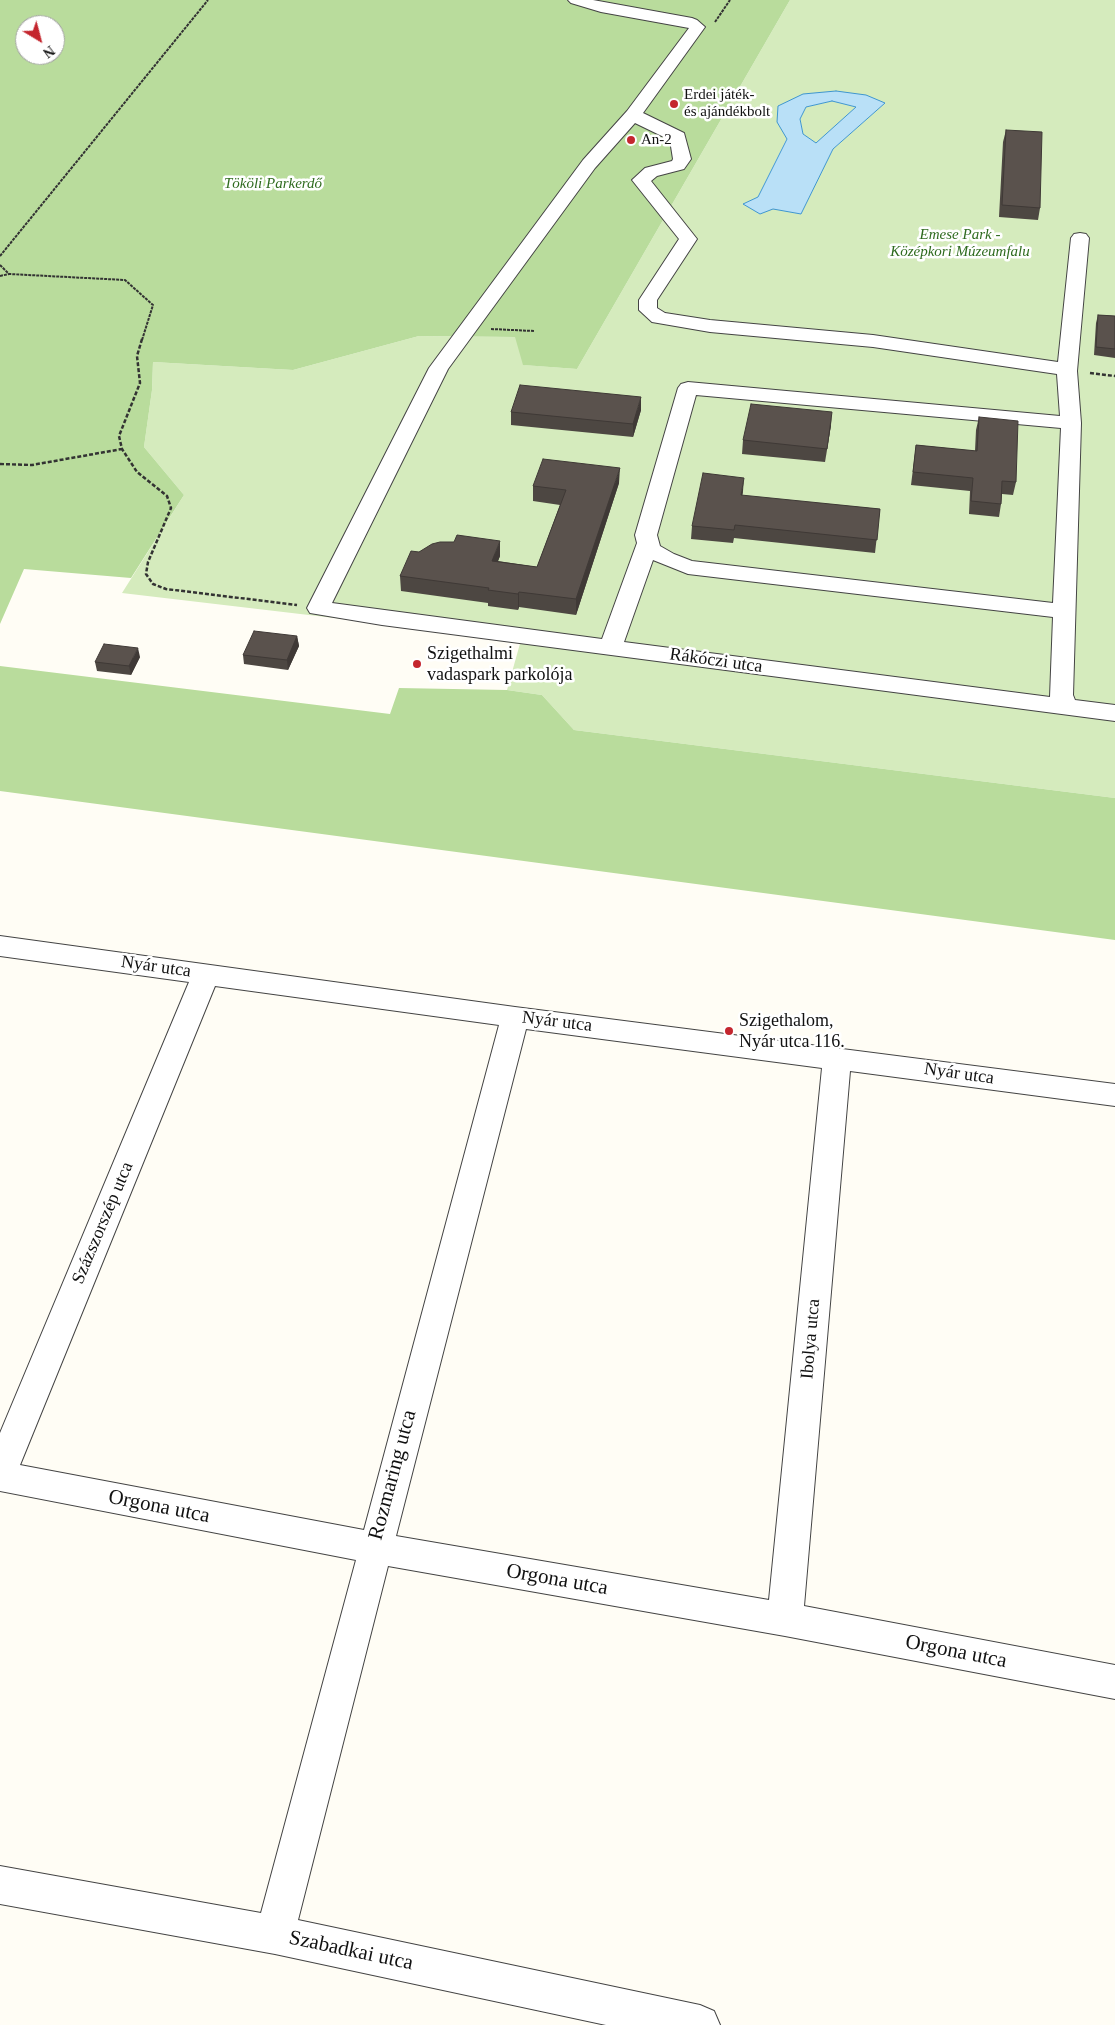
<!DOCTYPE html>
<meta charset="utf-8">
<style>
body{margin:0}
#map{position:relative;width:1115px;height:2025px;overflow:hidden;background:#fffdf5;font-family:Georgia,serif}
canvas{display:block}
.north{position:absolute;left:15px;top:15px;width:50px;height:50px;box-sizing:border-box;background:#fff;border:1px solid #a0a0a0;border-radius:50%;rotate:143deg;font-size:14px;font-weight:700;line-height:20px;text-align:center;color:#111}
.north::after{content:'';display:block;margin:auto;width:18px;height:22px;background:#c4262e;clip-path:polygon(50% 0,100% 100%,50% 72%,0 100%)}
</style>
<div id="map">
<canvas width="1115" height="2025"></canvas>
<div class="north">N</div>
</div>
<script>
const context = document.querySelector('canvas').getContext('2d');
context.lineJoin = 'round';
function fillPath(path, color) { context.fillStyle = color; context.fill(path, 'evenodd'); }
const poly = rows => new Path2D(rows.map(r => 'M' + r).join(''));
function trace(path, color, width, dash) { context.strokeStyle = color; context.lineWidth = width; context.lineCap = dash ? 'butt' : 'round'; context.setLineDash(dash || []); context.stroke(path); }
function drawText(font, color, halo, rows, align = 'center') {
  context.font = font + ' Georgia,serif'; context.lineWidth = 5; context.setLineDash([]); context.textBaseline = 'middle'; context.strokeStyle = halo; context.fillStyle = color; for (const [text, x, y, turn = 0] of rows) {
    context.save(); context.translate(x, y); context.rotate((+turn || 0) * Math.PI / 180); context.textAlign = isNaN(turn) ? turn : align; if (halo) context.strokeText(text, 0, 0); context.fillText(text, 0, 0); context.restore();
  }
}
fillPath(poly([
 [790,0,1115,0,1115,798,574,730,542,695,507,690,521,640,122,593,184,495,144,447,152,390,153,362,293,370,419,336,516,337,524,365,577,369],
 [836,91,885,103,833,149,801,214,773,208,760,214,744,204,758,197,787,138,778,122],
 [832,101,856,107,816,144,803,134,800,119,806,107]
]), '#d5ebbd');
fillPath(poly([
 [0,0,790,0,577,369,523,365,515,337,419,336,293,370,153,362,152,390,144,447,184,495,131,578,24,569,0,624],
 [25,25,55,25,55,55,25,55],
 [0,666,390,714,399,688,507,690,542,695,574,730,1115,798,1115,940,0,791]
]), '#b9dc9c');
const water = poly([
 [836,91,866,95,885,103,833,149,801,214,773,209,760,214,743,204,758,197,787,139,777,122,778,106,803,94,836,91],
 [832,101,856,107,816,143,803,134,800,119,806,107,832,101]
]);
fillPath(water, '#b9e0f7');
trace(water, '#3f96cf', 1);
const minor = poly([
 [568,0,593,0,692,18,697,20,705,27,643,113,684,133,691,159,684,169,657,176,651,181,697,239,657,300,657,308,665,313,710,320,873,335,1058,362,1071,238,1074,234,1080,233,1086,234,1089,238,1077,371,1081,423,1073,695,1075,700,1115,705,1115,721,382,625,310,613,307,608,429,368,583,160,627,111,689,28,601,12,571,3,568,0],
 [635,123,670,140,673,159,672,161,645,168,632,180,679,239,639,300,639,310,652,322,710,332,873,347,1057,374,1060,416,688,382,681,384,678,388,635,535,637,543,602,639,332,603,448,369,595,168,635,123],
 [696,395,1061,428,1053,603,692,561,674,554,660,546,657,535,696,395],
 [653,560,688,574,1053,617,1050,697,624,642,653,560],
 [0,936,515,1007,1115,1084,1115,1106,850,1071,804,1606,1115,1665,1115,1699,785,1636,388,1566,298,1920,700,2005,714,2011,720,2025,606,2025,275,1954,0,1904,0,1866,261,1913,356,1560,0,1491,0,1433,189,982,0,956,0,936],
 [215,986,499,1025,364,1530,20,1465,215,986],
 [526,1029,822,1068,769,1600,396,1536,526,1029]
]);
trace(minor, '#444', 2);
trace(poly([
 [715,22,730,0],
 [0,256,208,0],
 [0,265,9,274,125,280,153,305,142,340],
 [0,276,9,274],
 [491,329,534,331]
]), '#333', 2, [3, 1]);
trace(poly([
 [142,339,137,356,140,383,119,436,122,449,137,472,167,496,171,508,148,562,146,574,153,584,166,589,297,605],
 [1090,373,1115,376],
 [0,464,32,465,122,449]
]), '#333', 2.5, [4, 2]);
fillPath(minor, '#fff');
fillPath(poly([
 [1006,130,1040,208,1038,220,999,217,1003,142],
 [1098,315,1115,316,1115,358,1094,355,1096,323],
 [641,410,633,437,511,425,511,412],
 [979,417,1016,482,1013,495,1002,494,1001,504,999,517,969,514,970,491,911,485,916,445,975,451,976,430],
 [831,425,825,462,742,454,743,440],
 [619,483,576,615,519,607,518,610,488,606,488,603,401,591,400,576,419,552,454,542,500,556,498,561,537,567,560,505,533,501,533,486],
 [743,491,742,496,880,509,875,553,734,538,733,543,691,539,692,526],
 [297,636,299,646,288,670,244,664,243,655],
 [140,657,131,675,97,671,95,662]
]), '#4d4742');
fillPath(poly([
 [641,397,641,410,633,437,633,424],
 [832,412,831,425,825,462,827,449],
 [620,468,619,483,576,615,576,599],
 [744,478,743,491,740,509,741,495],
 [500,541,500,556,492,576,492,561],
 [519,592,519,607,518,610,518,594],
 [297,636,299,646,288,670,287,660],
 [138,648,140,657,131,675,129,666]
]), '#3f3936');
const building = poly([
 [1006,130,1042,132,1040,208,1002,205,1006,130],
 [1098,315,1115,316,1115,349,1096,347,1098,315],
 [520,385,641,397,633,424,511,412,520,385],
 [751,404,832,412,827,449,743,440,751,404],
 [979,417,1018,421,1016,482,1002,481,1001,504,971,501,973,478,913,472,916,445,977,451,979,417],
 [543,459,620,468,576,599,519,592,518,594,488,590,489,588,400,576,411,551,419,552,432,544,440,542,454,542,457,535,500,541,492,561,537,567,566,490,533,486,543,459],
 [703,473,744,478,741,495,880,509,877,540,735,525,734,530,692,526,703,473],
 [254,631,297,636,287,660,243,655,254,631],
 [104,644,138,648,129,666,95,662,104,644]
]);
fillPath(building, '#5a524d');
trace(building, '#3f3936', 1);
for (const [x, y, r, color] of [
 [674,104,5,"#c4262e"],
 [631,140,5,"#c4262e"],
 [417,664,5,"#c4262e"],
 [729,1031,5,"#c4262e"]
]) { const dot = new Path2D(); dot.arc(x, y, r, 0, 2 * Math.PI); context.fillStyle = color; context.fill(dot); trace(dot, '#fff', 2); }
drawText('15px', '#111', '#fff', [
 ["Erdei játék-",684,95],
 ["és ajándékbolt",684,112],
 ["An-2",641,140]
], 'left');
drawText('italic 15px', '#2f6b1f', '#fff', [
 ["Tököli Parkerdő",273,184],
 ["Emese Park -",960,235],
 ["Középkori Múzeumfalu",960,252]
]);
drawText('18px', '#111', '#fff', [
 ["Szigethalmi",427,654],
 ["vadaspark parkolója",427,675],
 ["Szigethalom,",739,1021],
 ["Nyár utca 116.",739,1042]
], 'left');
drawText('18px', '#111', '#fff', [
 ["Rákóczi utca",716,661,8],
 ["Nyár utca",156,967,8],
 ["Nyár utca",557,1022,7],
 ["Nyár utca",959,1074,8],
 ["Százszorszép utca",103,1223,-67],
 ["Ibolya utca",811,1339,-85]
]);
drawText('21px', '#111', '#fff', [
 ["Rozmaring utca",393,1475,-75],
 ["Orgona utca",159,1507,11],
 ["Orgona utca",557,1580,10],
 ["Orgona utca",956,1652,11],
 ["Szabadkai utca",351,1951,12]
]);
</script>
